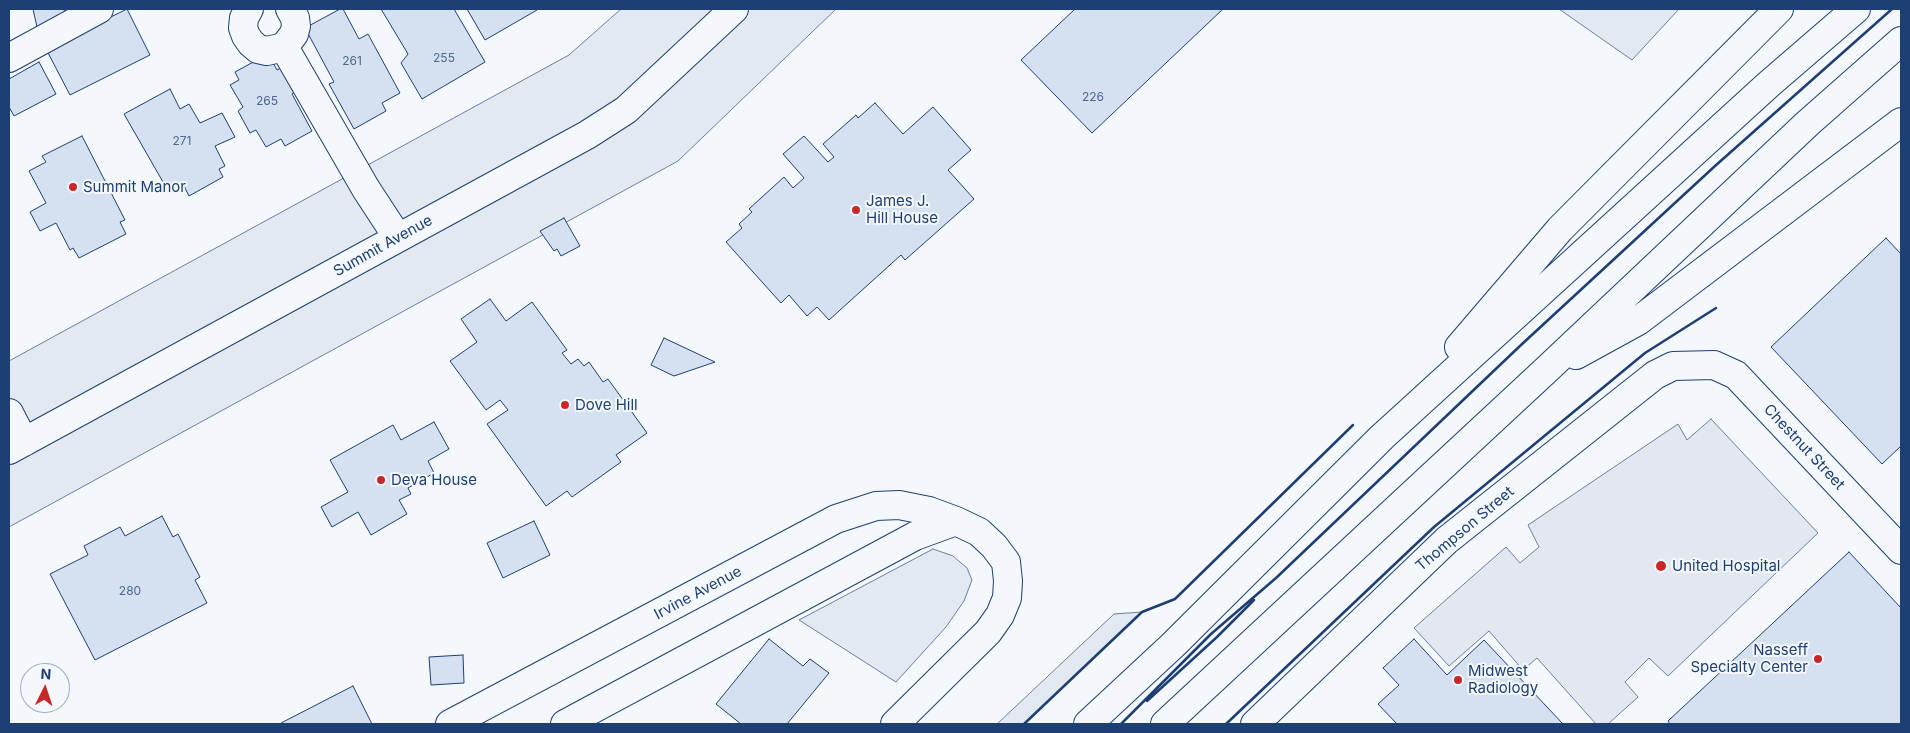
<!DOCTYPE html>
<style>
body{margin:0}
#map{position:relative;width:1910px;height:733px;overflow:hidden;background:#f4f7fb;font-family:Inter,sans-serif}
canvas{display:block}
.frame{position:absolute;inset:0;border:10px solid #1d3f73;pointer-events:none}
.north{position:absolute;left:20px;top:663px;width:50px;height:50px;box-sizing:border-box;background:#f4f7fb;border:1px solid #9eadc5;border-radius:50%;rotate:4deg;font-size:14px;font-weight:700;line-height:20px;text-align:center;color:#1d3f73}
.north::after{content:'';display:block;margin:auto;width:18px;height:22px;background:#c62828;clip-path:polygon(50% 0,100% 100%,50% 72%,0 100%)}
</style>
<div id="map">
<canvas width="1910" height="733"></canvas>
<div class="frame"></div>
<div class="north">N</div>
</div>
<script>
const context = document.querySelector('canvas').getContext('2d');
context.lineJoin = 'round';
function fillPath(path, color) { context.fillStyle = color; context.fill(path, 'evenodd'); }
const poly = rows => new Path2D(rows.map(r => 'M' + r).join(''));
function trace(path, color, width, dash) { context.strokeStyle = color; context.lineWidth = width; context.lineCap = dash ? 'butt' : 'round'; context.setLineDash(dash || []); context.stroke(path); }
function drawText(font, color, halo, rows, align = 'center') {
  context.font = font + ' Inter,sans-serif'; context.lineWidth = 4; context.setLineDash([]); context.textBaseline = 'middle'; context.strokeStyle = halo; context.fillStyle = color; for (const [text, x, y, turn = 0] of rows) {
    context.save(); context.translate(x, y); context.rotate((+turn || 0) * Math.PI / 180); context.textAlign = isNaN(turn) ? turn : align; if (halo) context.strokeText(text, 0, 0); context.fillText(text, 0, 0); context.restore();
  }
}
const green = poly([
 [621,9,836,9,678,161,9,527,9,361,569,55,621,9],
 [1559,9,1679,9,1632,60,1559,9],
 [933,549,953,556,967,568,972,580,964,601,946,627,896,682,799,620,933,549],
 [1142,612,1024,724,997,724,1114,614,1142,612]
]);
fillPath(green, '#e3e9f0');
trace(green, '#687fa3', 1);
const parking = poly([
 [1711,419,1818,533,1668,676,1649,658,1625,682,1638,697,1608,724,1596,724,1537,658,1523,670,1489,631,1449,666,1414,628,1506,547,1520,563,1539,547,1528,525,1678,424,1687,440,1711,419]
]);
fillPath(parking, '#e3e8f0');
trace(parking, '#687fa3', 1);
const building = poly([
 [33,9,64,9,66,21,37,27,33,9],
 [127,9,150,55,70,95,46,49,127,9],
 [340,9,343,9,359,39,368,34,400,93,382,103,386,111,354,129,329,84,334,82,305,28,340,9],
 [381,9,454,9,485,62,422,99,401,63,408,54,381,9],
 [467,9,536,9,537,10,485,40,467,9],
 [1075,9,1223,9,1092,133,1021,60,1075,9],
 [268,54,277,70,284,66,298,91,292,94,312,131,285,146,281,139,266,147,256,130,250,133,238,111,243,107,230,85,239,80,235,72,268,54],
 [39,62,56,94,14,116,9,107,9,79,39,62],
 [170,89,180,109,189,104,200,123,222,113,235,137,215,146,225,166,219,169,223,177,189,196,182,182,178,192,161,186,163,182,124,114,170,89],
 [875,103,903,134,933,107,971,150,948,170,974,199,905,260,901,255,829,320,817,307,807,316,789,295,781,303,726,242,742,228,739,224,752,212,749,209,784,177,793,188,804,178,783,154,804,136,828,162,834,157,823,144,856,115,858,118,875,103],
 [82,136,125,220,120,222,126,234,79,258,73,248,70,250,56,223,40,231,30,212,46,203,29,171,46,162,42,156,82,136],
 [564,218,580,246,561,256,557,249,554,251,540,231,564,218],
 [1886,238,1901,254,1901,446,1882,464,1771,347,1886,238],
 [490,299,506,321,532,302,567,350,562,353,571,364,578,359,584,366,589,362,603,382,608,379,647,433,616,455,621,462,572,497,567,491,546,506,487,424,508,410,500,400,486,410,450,361,477,342,461,319,490,299],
 [664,338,715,362,674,376,651,365,664,338],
 [434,422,449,449,428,461,434,473,408,488,411,494,399,500,407,514,371,535,358,512,332,527,321,507,348,492,330,460,393,425,401,440,434,422],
 [162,516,173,537,178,534,188,554,200,577,195,580,207,603,95,660,50,574,88,555,84,546,120,527,125,536,162,516],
 [534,521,550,555,503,578,487,543,534,521],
 [1849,552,1901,608,1901,724,1670,724,1668,721,1849,552],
 [769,639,803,666,810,659,829,673,787,724,741,724,716,704,769,639],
 [1414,639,1447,675,1484,640,1563,724,1397,724,1378,704,1399,685,1383,668,1414,639],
 [463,655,464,683,431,685,429,657,463,655],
 [353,686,372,724,281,724,281,723,353,686]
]);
fillPath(building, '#d5e0f0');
trace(building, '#1d3f73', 1);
const minor = poly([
 [249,9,244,18,243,28,246,36,251,43,258,49,267,51,284,47,294,34,296,26,295,18,290,9],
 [284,47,366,189,398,238],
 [9,58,99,9],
 [9,413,24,442],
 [9,450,587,135,626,110,734,9],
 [450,724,836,519,876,506,899,505,929,511,956,521,979,532,994,546,1006,562,1008,581,1007,598,1000,615,988,632,895,724],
 [565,724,915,536,956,521],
 [1255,724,1447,540,1655,375,1673,366,1714,365,1736,375,1901,550]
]);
const highway = poly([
 [1459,347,1560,229,1779,9],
 [1576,355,1638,321,1901,122],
 [1088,724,1173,645,1382,437,1769,84,1856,9],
 [1165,724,1544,372,1808,123,1901,41]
]);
trace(minor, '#1d3f73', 30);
trace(highway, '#1d3f73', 30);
trace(minor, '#f4f7fb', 28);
trace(highway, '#f4f7fb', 28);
trace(poly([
 [1147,701,1217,637,1254,600],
 [1024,724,1142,612,1175,599,1353,425],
 [1121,724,1211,634,1276,578,1521,345,1715,166,1892,9],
 [1226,724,1434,527,1645,353,1716,308]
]), '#1d3f73', 2.5);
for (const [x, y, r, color] of [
 [73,187,5,"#c62828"],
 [856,210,5,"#c62828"],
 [565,405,5,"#c62828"],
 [381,480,5,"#c62828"],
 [1661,566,6,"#c62828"],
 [1818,659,5,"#c62828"],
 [1458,680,5,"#c62828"]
]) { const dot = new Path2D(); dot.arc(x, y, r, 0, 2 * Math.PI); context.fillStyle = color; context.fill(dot); trace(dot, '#f4f7fb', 2); }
drawText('12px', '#4b6792', null, [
 ["255",444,58],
 ["261",352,61],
 ["226",1093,97],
 ["265",267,101],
 ["271",182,141],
 ["280",130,591]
]);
drawText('15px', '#1d3f73', '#f4f7fb', [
 ["Summit Manor",83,187],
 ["James J.",866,201],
 ["Hill House",866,218],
 ["Dove Hill",575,405],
 ["Deva House",391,480],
 ["United Hospital",1672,566],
 ["Nasseff",1808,650,"right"],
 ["Specialty Center",1808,667,"right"],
 ["Midwest",1468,671],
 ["Radiology",1468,688]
], 'left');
drawText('15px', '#1d3f73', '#f4f7fb', [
 ["Summit Avenue",383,246,-29],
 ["Chestnut Street",1804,447,47],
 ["Thompson Street",1465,529,-40],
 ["Irvine Avenue",698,593,-28]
]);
</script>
